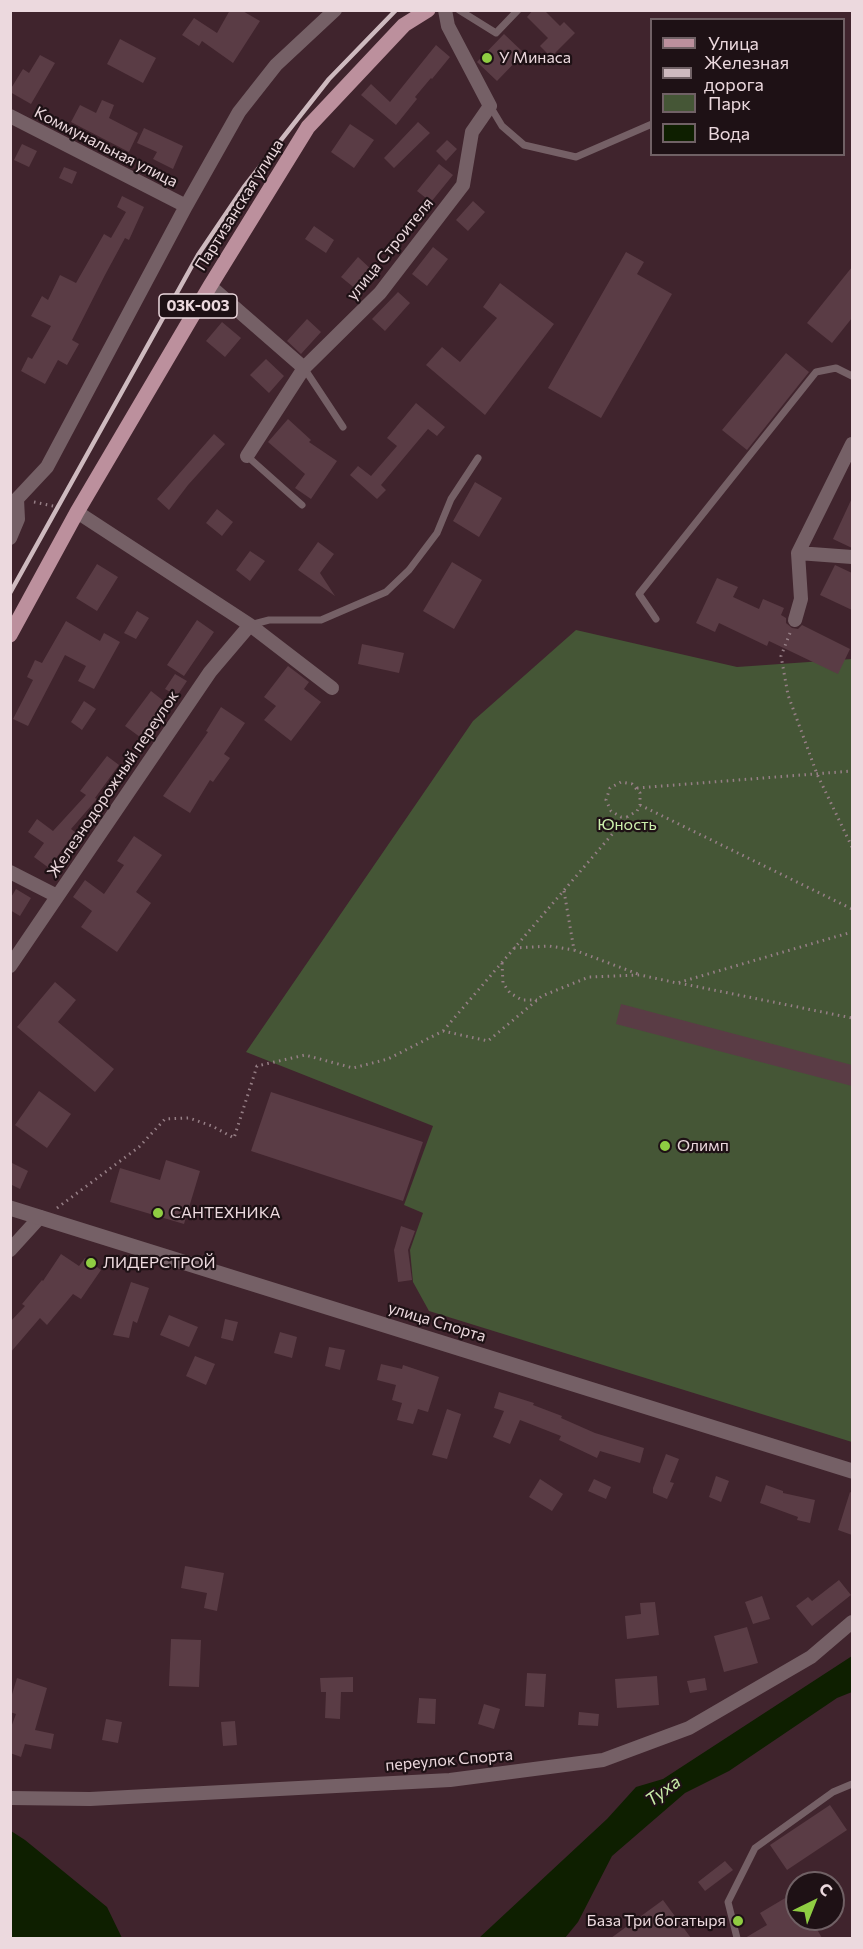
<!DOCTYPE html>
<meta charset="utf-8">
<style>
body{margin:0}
#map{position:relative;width:863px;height:1949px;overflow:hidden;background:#40242d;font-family:Commissioner,sans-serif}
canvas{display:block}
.frame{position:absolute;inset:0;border:12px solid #ecd9de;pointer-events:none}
.legend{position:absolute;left:650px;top:18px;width:195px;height:138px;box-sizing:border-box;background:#1e1115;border:2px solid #706165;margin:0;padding:8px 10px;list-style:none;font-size:18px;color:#ecd9de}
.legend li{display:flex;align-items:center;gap:12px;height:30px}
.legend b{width:30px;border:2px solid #706165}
.north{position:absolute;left:785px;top:1871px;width:60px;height:60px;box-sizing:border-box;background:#1e1115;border:2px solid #706165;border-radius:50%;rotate:43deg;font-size:16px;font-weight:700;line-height:24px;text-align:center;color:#ecd9de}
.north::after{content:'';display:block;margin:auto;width:21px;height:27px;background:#8fcd42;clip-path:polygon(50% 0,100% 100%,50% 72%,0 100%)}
</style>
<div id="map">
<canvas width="863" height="1949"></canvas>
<div class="frame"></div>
<ul class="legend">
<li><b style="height:8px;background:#bc909d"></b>Улица</li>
<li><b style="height:8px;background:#cebabf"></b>Железная дорога</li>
<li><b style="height:16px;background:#455636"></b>Парк</li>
<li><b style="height:16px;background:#0e1f00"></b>Вода</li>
</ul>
<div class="north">С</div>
</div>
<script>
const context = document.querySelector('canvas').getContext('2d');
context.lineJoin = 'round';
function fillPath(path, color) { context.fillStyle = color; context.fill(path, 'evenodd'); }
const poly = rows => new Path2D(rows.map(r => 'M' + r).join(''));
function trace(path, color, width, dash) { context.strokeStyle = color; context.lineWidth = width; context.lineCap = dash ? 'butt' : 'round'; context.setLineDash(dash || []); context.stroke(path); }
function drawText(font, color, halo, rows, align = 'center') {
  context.font = font + ' Commissioner,sans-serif'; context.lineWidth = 4.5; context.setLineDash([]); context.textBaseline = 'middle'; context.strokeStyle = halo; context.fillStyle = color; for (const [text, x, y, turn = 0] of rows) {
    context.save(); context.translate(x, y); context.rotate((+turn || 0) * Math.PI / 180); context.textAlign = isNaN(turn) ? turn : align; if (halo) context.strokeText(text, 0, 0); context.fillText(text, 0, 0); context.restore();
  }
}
fillPath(poly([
 [576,630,737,667,852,659,852,1442,429,1311,413,1282,410,1250,423,1213,404,1205,433,1126,246,1052,473,721]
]), '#455636');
fillPath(poly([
 [852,1656,852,1692,837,1698,729,1771,685,1793,612,1856,578,1922,565,1938,479,1938,607,1819,636,1787,663,1779],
 [11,1831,25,1840,107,1907,122,1938,11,1938]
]), '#0e1f00');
fillPath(poly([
 [230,10,241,10,260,21,233,63,202,41,199,46,182,35,194,18,217,33],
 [533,10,544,10,560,26,564,22,575,33,551,57,540,46,548,38,527,17],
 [504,34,524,53,497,81,477,62],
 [120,39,156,58,143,83,107,64],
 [436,45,450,57,432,79,431,78,415,97,417,99,396,125,361,95,371,84,390,102],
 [40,55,55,63,31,104,10,92,10,90,23,69,29,73],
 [102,100,114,105,109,118,138,133,129,152,71,122,80,105,96,113],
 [418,122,430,133,394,168,384,158],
 [350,124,374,140,354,168,331,152],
 [144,128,183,146,173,169,153,159,157,152,137,143],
 [447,140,457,149,446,161,436,151],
 [22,144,37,151,29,167,14,160],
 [439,164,453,175,431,202,417,191],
 [64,167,77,172,72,184,59,178],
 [122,196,144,207,129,240,125,238,105,275,72,340,79,344,67,365,58,360,45,384,21,371,28,357,32,359,51,326,31,316,42,296,48,300,60,275,76,283,104,234,111,238,126,212,117,207],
 [473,201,485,212,468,231,456,220],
 [314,226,334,240,326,253,305,239],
 [433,247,448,259,427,286,412,274],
 [626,252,644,262,637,274,672,294,601,418,548,388],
 [358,257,373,271,357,290,341,277],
 [852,267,852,318,832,343,807,323],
 [500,283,554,324,485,415,426,365,442,347,460,362,497,318,483,307],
 [398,292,410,303,385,331,372,319],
 [307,319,321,332,301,354,287,341],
 [222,322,241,338,225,357,206,341],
 [786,353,809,372,747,450,722,430],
 [266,359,284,376,269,393,250,375],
 [416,403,445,427,437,436,428,429,381,485,386,490,377,499,350,475,358,466,371,476,397,446,387,438],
 [288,419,311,440,309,442,337,461,311,499,295,488,305,474,268,442],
 [214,434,225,444,188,485,169,510,157,499],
 [475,482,502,498,479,537,453,521],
 [852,498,852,548,833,539],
 [217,509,233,522,222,536,206,523],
 [318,542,334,554,320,573,335,596,298,570],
 [250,551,265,561,250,581,236,570],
 [452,562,482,580,454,629,423,611],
 [97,564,118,577,97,611,76,598],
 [835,565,852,573,852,610,820,595],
 [717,578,738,587,733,597,759,609,763,599,784,608,781,615,786,618,786,623,792,628,798,629,802,625,850,649,838,674,769,641,767,646,719,623,715,632,696,623],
 [137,611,149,618,136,639,124,633],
 [197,620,214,632,184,676,167,665],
 [66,621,100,641,104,633,120,642,94,689,78,681,86,666,65,655,28,726,13,719,33,680,27,677,35,660,42,663],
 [362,644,404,653,399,673,358,664],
 [288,666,309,682,304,689,321,702,291,741,264,720,276,706,264,697],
 [175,674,187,681,177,696,165,689],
 [151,691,165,702,140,737,125,726],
 [84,701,96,709,82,730,71,722],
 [221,707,245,723,224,754,230,758,213,782,210,780,190,813,163,796,208,732,206,731],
 [107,756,119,765,95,798,97,799,71,829,75,832,49,868,34,857,44,843,28,832,37,819,53,831,86,795,80,791],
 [134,836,162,855,136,892,151,903,117,952,81,927,92,911,73,897,85,880,104,894,124,865,117,861],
 [16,889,31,898,20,916,10,910,10,899],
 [55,982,76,1000,58,1022,114,1069,95,1092,17,1027],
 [621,1004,852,1065,852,1086,616,1024],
 [39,1091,71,1114,47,1148,15,1125],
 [271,1092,423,1142,403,1201,251,1151],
 [166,1160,200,1171,184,1224,110,1202,120,1168,160,1180],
 [10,1162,28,1171,20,1189,10,1184],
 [401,1226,415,1231,408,1250,412,1280,398,1282,394,1250],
 [61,1254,79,1266,85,1258,101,1270,81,1299,73,1294,47,1325,40,1318,10,1353,10,1322,25,1306,22,1304,42,1280,43,1281],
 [131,1282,149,1288,137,1323,133,1321,129,1338,113,1335],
 [169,1315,198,1327,189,1347,160,1335],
 [225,1319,238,1322,233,1341,221,1338],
 [280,1332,297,1337,292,1358,274,1353],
 [329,1347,345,1350,340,1370,325,1366],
 [195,1356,215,1364,206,1385,186,1376],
 [381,1364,402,1369,403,1365,439,1377,428,1412,418,1409,413,1424,397,1420,402,1403,392,1400,396,1385,377,1380],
 [499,1392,534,1403,533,1405,562,1416,561,1418,595,1433,644,1448,640,1463,600,1451,597,1458,559,1440,561,1436,520,1420,510,1444,493,1437,504,1411,494,1408],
 [447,1409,461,1414,447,1459,432,1455],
 [666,1454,679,1459,670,1482,674,1483,667,1499,653,1493,653,1488],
 [716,1476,729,1481,721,1502,709,1497],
 [540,1479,563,1494,552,1511,529,1497],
 [594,1479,611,1487,606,1499,588,1491],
 [766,1485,783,1491,783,1493,815,1500,810,1523,797,1520,798,1517,760,1503],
 [850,1492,852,1493,852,1535,838,1530],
 [185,1566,224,1573,217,1611,204,1608,207,1593,181,1588],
 [839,1580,851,1595,812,1626,796,1606,808,1597,812,1601],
 [762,1596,770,1619,753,1624,745,1602],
 [655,1602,659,1635,627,1639,625,1616,641,1614,640,1603],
 [747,1627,758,1663,724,1672,714,1636],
 [171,1639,201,1640,199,1687,169,1686],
 [527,1673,546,1674,544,1707,525,1706],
 [657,1676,659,1705,617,1708,615,1679],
 [353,1677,353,1692,341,1692,340,1719,325,1718,326,1692,321,1692,320,1678],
 [17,1678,47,1688,35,1730,54,1734,51,1749,25,1744,21,1757,10,1753,10,1730,16,1714,10,1712,10,1701],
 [705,1678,707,1690,690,1693,687,1681],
 [419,1698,436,1699,435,1724,417,1723],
 [484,1704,500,1709,494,1729,478,1724],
 [579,1712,599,1714,598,1726,578,1725],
 [106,1719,122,1722,118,1743,102,1740],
 [235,1721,237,1745,223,1746,221,1722],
 [830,1805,847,1830,787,1870,770,1845],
 [725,1861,733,1870,705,1891,698,1882],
 [797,1891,797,1919,811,1919,822,1938,745,1938,767,1925,760,1913],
 [663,1900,691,1938,611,1938]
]), '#5a3c45');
trace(poly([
 [34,502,62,508],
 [790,633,781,656,788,695,817,774,852,847],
 [637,788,852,771],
 [640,805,852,909],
 [564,891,574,950,638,974],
 [514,948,549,946,574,950],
 [502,963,503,983,510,993,522,1000,537,1000],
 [679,983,852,1018],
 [443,1031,627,817,637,811,640,805,640,793,632,784,621,782,610,788,606,800,611,811,621,817,627,817],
 [57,1208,139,1147,165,1119,189,1118,212,1126,234,1138,257,1066,305,1055,353,1068,388,1059,443,1031,488,1041,542,996,589,977,640,975,677,983,852,932]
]), '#967f86', 3, [1.5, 4.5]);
trace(poly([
 [459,10,496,33,518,10],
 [490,106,502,126,524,145,576,157,652,124],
 [304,368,343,427],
 [247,456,302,505],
 [656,619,639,594,816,372,836,368,852,376],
 [250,625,269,620,321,620,386,592,409,570,437,533,451,499,478,458],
 [737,1938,728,1902,755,1848,833,1792,852,1784]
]), '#756066', 7);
trace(poly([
 [10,116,186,206],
 [210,286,304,368],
 [247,456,304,368,380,293,463,185,472,132,490,106,448,26,445,10],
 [77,512,250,625,332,688],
 [10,538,18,519,17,499,47,467,186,206,239,112,276,65,335,10],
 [798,553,852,444],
 [798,553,852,557],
 [795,620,801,599,798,553],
 [10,872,57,896],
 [10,966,210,672,250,625],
 [10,1250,40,1217],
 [10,1798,90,1799,450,1780,603,1760,689,1728,811,1657,852,1622]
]), '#756066', 14);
trace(poly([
 [10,1208,852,1471]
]), '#756066', 15);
trace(poly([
 [10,635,77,512,210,286,308,127,404,25,428,10]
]), '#bc909d', 15);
trace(poly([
 [10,593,198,255,244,187,329,79,396,10]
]), '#cebabf', 4.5);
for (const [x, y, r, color] of [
 [487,58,6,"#8fcd42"],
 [665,1146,6,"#8fcd42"],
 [158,1213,6,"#8fcd42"],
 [91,1263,6,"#8fcd42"],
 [738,1921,6,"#8fcd42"]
]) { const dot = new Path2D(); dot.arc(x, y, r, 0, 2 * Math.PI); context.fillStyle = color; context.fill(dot); trace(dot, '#1e1115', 2); }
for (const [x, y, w] of [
 [198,306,78]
]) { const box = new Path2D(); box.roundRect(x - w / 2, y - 12, w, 24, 4.5); context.fillStyle = '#1e1115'; context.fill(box); trace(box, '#ecd9de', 1.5); }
drawText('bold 15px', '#ecd9de', null, [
 ["03К-003",198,306]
]);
drawText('16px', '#ecd9de', '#1e1115', [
 ["У Минаса",499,58],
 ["Олимп",677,1146],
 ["САНТЕХНИКА",170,1213],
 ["ЛИДЕРСТРОЙ",103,1263],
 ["База Три богатыря",726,1921,"right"]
], 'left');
drawText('16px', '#ecd9de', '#1e1115', [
 ["Коммунальная улица",106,147,27],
 ["Партизанская улица",239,205,-58],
 ["улица Строителя",390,249,-51],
 ["Железнодорожный переулок",113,784,-56],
 ["улица Спорта",437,1322,17],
 ["переулок Спорта",449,1760,-5]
]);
drawText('16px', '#ccefac', '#1e1115', [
 ["Юность",627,825]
]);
drawText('italic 18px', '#c8eba8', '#1e1115', [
 ["Туха",663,1791,-36]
]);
</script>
